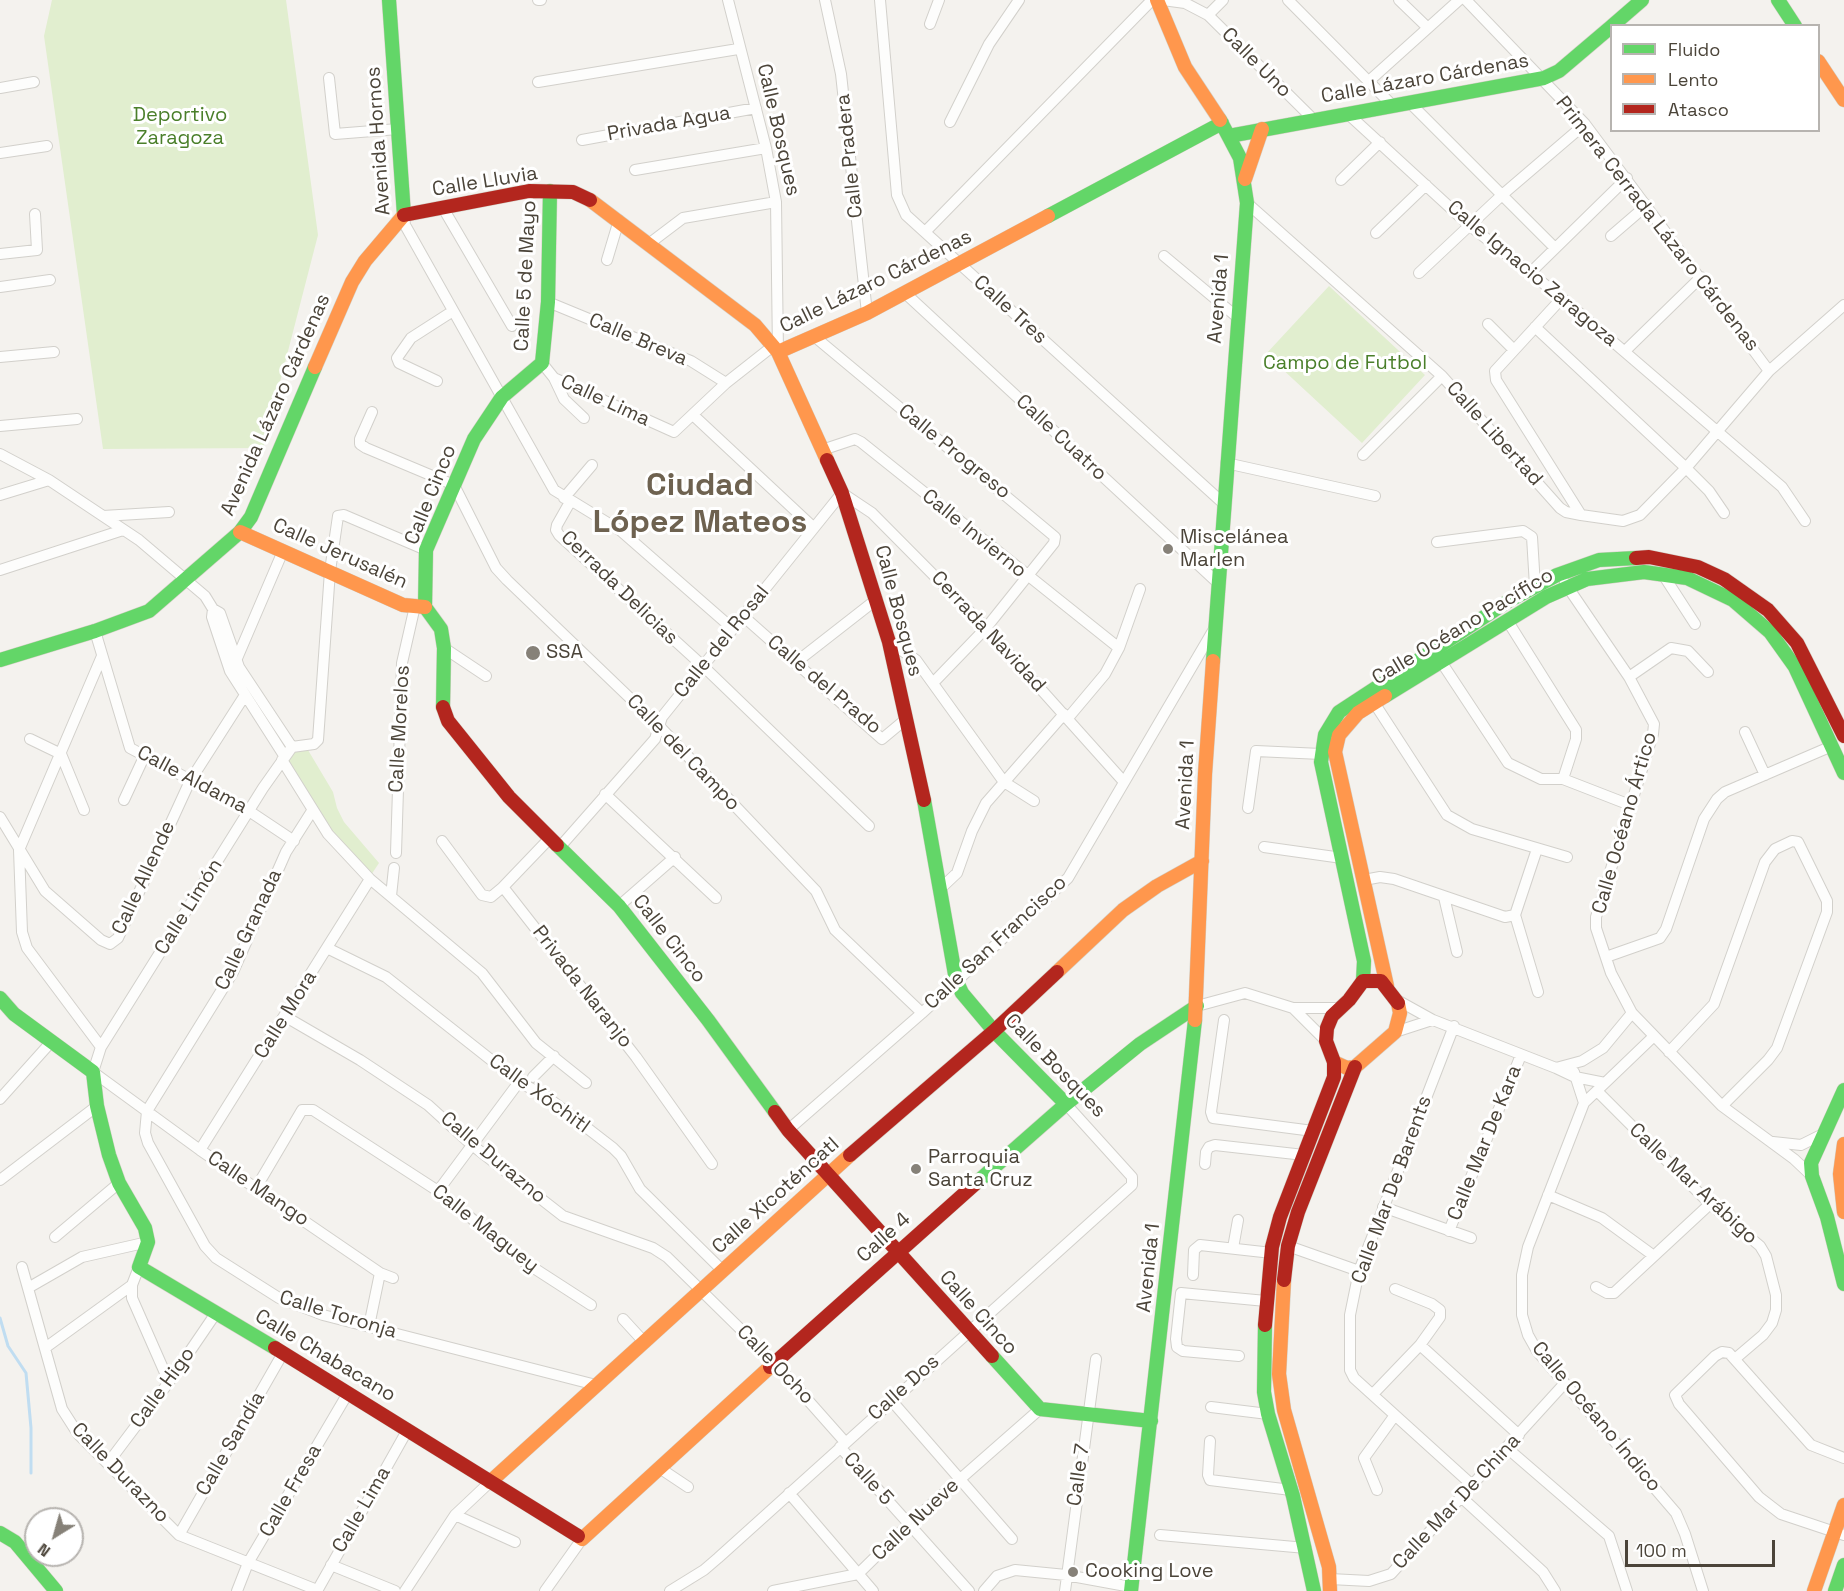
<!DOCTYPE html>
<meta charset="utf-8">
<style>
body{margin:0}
#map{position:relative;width:1844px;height:1591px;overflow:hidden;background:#f4f2ee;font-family:"Space Grotesk",sans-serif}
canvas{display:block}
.legend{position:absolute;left:1610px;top:24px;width:210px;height:108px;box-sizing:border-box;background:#fff;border:2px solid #b7b4b0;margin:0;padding:8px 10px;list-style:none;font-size:18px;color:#4b4439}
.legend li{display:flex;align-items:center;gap:12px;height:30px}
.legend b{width:30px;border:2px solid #b7b4b0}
.north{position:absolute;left:24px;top:1507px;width:60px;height:60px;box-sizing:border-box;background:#fff;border:2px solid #b7b4b0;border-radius:50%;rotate:217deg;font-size:16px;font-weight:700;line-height:24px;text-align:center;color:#4b4439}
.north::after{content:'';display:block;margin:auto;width:21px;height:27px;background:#868178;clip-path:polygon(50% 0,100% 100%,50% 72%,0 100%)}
.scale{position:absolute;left:1625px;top:1540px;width:150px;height:27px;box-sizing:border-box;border:3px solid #4b4439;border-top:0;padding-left:8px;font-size:18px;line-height:21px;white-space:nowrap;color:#4b4439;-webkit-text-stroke:4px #fff;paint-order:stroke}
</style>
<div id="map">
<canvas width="1844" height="1591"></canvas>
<ul class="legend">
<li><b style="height:8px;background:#63d668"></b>Fluido</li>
<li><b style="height:8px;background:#ff974d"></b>Lento</li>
<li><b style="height:8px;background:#b3261e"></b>Atasco</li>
</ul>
<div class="north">N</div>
<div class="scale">100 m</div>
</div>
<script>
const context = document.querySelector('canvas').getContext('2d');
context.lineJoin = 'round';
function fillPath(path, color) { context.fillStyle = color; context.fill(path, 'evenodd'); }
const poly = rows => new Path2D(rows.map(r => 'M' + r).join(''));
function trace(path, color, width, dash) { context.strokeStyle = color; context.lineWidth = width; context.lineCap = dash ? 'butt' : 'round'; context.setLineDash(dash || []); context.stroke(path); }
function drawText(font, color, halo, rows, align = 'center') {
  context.font = font + ' "Space Grotesk",sans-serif'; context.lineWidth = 6; context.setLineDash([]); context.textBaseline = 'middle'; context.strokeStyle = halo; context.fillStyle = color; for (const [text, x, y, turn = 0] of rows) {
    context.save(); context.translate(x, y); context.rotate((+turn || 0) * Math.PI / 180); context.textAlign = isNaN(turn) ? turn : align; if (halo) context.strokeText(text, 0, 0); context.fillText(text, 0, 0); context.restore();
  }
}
fillPath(poly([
 [52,0,286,0,318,235,263,448,103,449,44,36],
 [1329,286,1425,375,1362,443,1266,354],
 [305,745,333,792,337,808,344,822,379,863,371,875,329,833,283,760]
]), '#e1eecf');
trace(poly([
 [0,1318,8,1346,26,1373,31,1428,31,1473]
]), '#c0ddf1', 3);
const street = poly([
 [538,0,541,0],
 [728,0,766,148,776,202,778,352],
 [825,0,841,74,867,313],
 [880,0,897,195,906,215,1224,504],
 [1163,0,1185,3,1208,15,1313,119],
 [1288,0,1392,105],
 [1399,0,1428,28],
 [1466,0,1585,124,1769,371],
 [1208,15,1223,0],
 [930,24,939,0],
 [329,78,335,134,398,129],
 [1369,81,1459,0],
 [538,82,738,49],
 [0,88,34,82],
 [1410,103,1555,248],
 [1347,113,1469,225,1562,298,1782,487,1805,521],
 [950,122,989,44,1019,0],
 [582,140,756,108],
 [0,153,47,146],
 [635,170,766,148],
 [1341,180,1380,142],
 [1247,203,1442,376,1560,508,1566,512,1581,515,1623,521,1640,515,1686,468,1769,371,1844,305],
 [443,208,512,326],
 [404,215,405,225,554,490,621,531,733,629],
 [925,232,1152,0],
 [1376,233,1426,185],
 [1611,236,1647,205],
 [650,243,683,218,776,202],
 [0,254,37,250,35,214],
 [1164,256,1237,317],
 [607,260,619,220],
 [1419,273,1502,195,1585,124],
 [1530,273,1627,178],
 [0,287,50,280],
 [905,293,1218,583],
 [1562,298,1495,371,1496,380,1581,515],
 [548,302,691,361,726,383],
 [1488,324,1514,350],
 [1535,327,1686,468,1709,491,1724,513],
 [815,337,1055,537,1054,543,986,628,933,683],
 [1625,351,1701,277],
 [0,357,54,352],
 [542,363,554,378,674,432,726,383,773,346],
 [554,378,564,399,584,418],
 [437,381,399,363,397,358,411,338,453,311],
 [372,412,360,439,360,444,366,448,454,485,496,568,507,580,659,726,816,891,835,930,922,1013],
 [693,415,814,528],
 [0,426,77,419],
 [825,449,855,439,861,442,1119,648],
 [0,454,49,480,139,540,205,596,213,609,220,613,239,667,292,747],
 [1363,455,1442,376],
 [1226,463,1375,496],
 [0,495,49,480],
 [564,498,592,465],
 [570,502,557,525,556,530,559,535,704,667,869,826],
 [103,516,169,512],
 [1437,542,1523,531,1532,537,1535,586],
 [0,570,123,530],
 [1662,573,1695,624],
 [1565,583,1629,677,1654,724,1653,734,1596,917,1596,928,1611,973,1632,1013,1722,1106,1794,1159,1812,1176],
 [213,609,212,617,230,671,285,757],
 [743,616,882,739,906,719],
 [1507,620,1576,730,1576,739,1563,779],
 [95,631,130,748,249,811,294,841],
 [889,642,916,660,1004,782,1034,801],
 [444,648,486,676],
 [1438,657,1508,763,1541,779,1563,779,1630,805],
 [235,663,283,551],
 [795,663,877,599],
 [1629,677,1671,648,1688,651,1708,672],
 [1371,698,1447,815,1472,829,1567,857],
 [1068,718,1105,674,1119,648,1140,589],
 [1745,732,1765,775],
 [30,739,61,754,84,810],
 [292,747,263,788,101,1047,93,1072,200,1150,380,1273,393,1278],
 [292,747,314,744,318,740,330,571,338,516,344,515,426,550],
 [282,760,328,834,370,879,482,973,536,1043,586,1083],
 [605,794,716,898],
 [124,800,144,757],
 [1248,808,1256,751,1321,754],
 [312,811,286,852,233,972,147,1111,145,1133,148,1143,205,1246,216,1258,279,1298,323,1315,596,1385],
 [0,817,45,891,101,940,110,944,118,938,190,781,245,695],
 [442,841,482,895,491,897,503,887,636,1057,712,1164],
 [1264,847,1342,858],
 [559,848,655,739,662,717,842,493,872,513,986,628,1124,782],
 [396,853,402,663,415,606],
 [1364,880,1380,877,1394,879,1505,917,1515,915],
 [503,887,549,839],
 [940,889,957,873,972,831,986,803,1064,714],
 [391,896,394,868],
 [1444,897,1457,952],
 [619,906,675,857],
 [1515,915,1538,992],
 [1515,915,1537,849],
 [327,948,386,977,519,1082,547,1097,613,1148,621,1156,640,1189,723,1271],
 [1606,957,1660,938,1666,929,1704,819,1717,799,1725,792,1832,746],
 [1397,1000,1433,1020,1556,1068],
 [1197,1006,1245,993,1293,1008,1340,1008],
 [1293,1008,1326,1041],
 [1632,1013,1603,1048,1582,1061,1556,1068,1575,1077,1605,1083,1654,1036],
 [286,1017,360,1060,428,1105,472,1145,563,1216,653,1248,667,1257,775,1363,845,1442],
 [1224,1020,1211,1112,1213,1118,1313,1131],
 [1454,1026,1359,1271,1350,1315,1350,1370,1354,1378,1471,1484],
 [1395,1032,1432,1020],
 [101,1047,27,948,22,932,19,850,102,656],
 [1669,1052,1714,1004,1765,862,1775,849,1792,841,1798,842,1827,901,1827,912,1777,1048,1768,1060,1722,1106],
 [1574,1072,1584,1103],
 [533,1077,554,1056],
 [1605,1083,1584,1103,1528,1247,1522,1275,1522,1315,1528,1335,1537,1351,1676,1513,1685,1534,1703,1591],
 [1597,1091,1710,1204,1760,1246,1766,1256,1776,1295,1776,1310,1772,1323,1763,1335,1736,1358],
 [0,1099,52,1041],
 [788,1130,922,1013,1068,878,1214,629],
 [1773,1142,1801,1145,1823,1134],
 [200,1150,370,879],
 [1205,1164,1206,1152,1209,1147,1215,1145,1304,1155],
 [0,1180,97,1106],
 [256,1188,302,1110,313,1110,438,1191,526,1263,591,1305],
 [438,1191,519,1082],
 [1548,1195,1602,1218,1654,1256],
 [1383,1207,1471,1238],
 [1449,1231,1521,1055],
 [55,1237,119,1183],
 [1288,1246,1359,1271],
 [1233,1248,1238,1220],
 [22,1267,62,1409,78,1434,179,1535,317,1590],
 [139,1267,132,1285,132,1298,169,1382],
 [1193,1275,1194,1250,1200,1245,1272,1253],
 [1596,1287,1607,1293,1614,1293,1710,1204],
 [28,1288,82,1257,148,1242],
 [623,1319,645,1343],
 [369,1326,380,1273],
 [1420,1345,1519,1435],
 [45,1348,132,1285],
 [1239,1356,1183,1351,1177,1347,1176,1339,1181,1293,1266,1301],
 [1373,1394,1420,1345,1440,1317,1440,1310,1432,1304,1395,1289],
 [891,1400,1012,1539],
 [1211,1407,1268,1414],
 [1210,1441,1208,1475,1210,1480,1291,1490],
 [840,1447,969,1591],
 [1507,1448,1609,1536,1627,1591],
 [1844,1458,1811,1445,1729,1353,1722,1352,1715,1356,1675,1395,1679,1404,1759,1497,1781,1514,1844,1535],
 [108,1463,169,1382,216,1313],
 [661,1469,688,1487],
 [1377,1490,1364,1458,1395,1415],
 [789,1493,873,1591],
 [1460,1496,1543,1572,1555,1591],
 [455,1515,515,1542],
 [179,1535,283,1353],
 [1160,1535,1306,1548],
 [331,1565,395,1591],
 [1330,1579,1369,1581,1391,1574,1564,1384],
 [237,1591,248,1563,348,1393],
 [317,1591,408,1429],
 [405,1591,455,1515,490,1482],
 [545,1591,582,1539],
 [670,1591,704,1570,718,1558,1132,1185,1132,1177,1066,1104],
 [773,1591,858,1574,909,1524,1040,1409],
 [984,1591,997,1576,1015,1570,1066,1575,1131,1587],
 [1065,1591,1096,1359]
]);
const fast = poly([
 [389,0,404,215],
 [1778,0,1795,26],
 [1612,26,1642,0],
 [1229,136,1544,78,1559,71,1612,26],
 [1048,216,1222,123],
 [0,660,95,631,149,611,240,532,251,517,315,367],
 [1213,661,1247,203,1240,158,1220,120],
 [1385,696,1546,597,1587,579,1644,572,1687,578,1733,600,1770,632,1795,667,1844,773],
 [443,707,444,648,441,629,425,607,426,550,474,439,502,397,542,363,548,302,550,191],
 [924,800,956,980,962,993,994,1031,1066,1104],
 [557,845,619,906,708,1020,775,1112],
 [1363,981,1364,961,1321,762,1325,735,1339,712,1510,600,1557,575,1599,560,1636,558],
 [0,998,14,1014,93,1072,97,1106,109,1155,119,1183,145,1228,148,1242,139,1267,275,1348],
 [1844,1090,1811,1163,1812,1176,1827,1217,1844,1284],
 [975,1184,1066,1104,1140,1044,1197,1006],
 [1265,1325,1264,1392,1268,1414,1293,1496,1314,1591],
 [992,1356,1040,1409,1151,1421],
 [0,1533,15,1542,56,1591],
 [1131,1591,1195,1020],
 [1835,1591,1844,1565]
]);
const slow = poly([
 [1157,0,1185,67,1220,120],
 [1818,61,1844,100],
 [1245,179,1262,129],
 [590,200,755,325,778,352,827,460],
 [778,352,867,313,1048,216],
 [315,367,352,282,365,261,404,215],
 [240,532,403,605,425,607],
 [1385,696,1358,713,1339,735,1335,752,1387,986],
 [1057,972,1123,910,1157,886,1202,861],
 [1195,1020,1205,774,1213,661],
 [1334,1062,1347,1068,1355,1067,1395,1032,1400,1013,1398,1003],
 [1844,1144,1840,1174,1844,1212],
 [1284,1280,1279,1374,1284,1410,1329,1567,1330,1591],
 [490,1482,850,1155],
 [578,1536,582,1539,770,1367],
 [1814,1591,1844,1505]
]);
const jam = poly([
 [404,215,529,191,573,192,590,200],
 [827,460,842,493,889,642,924,800],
 [1636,558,1649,557,1698,567,1724,579,1768,610,1797,643,1844,736],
 [443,707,448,721,509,797,557,845],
 [775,1112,788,1130,992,1356],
 [850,1155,994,1031,1057,972],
 [1284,1280,1288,1246,1298,1212,1355,1067],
 [1265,1325,1272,1247,1280,1217,1334,1077,1334,1062,1326,1041,1327,1028,1332,1016,1349,1000,1363,981,1381,981,1398,1003],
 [275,1348,578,1536],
 [770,1367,975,1184]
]);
trace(street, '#d2d0cb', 12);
trace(fast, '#d3cfc5', 15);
trace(slow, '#d3cfc5', 15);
trace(jam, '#d3cfc5', 15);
trace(street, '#fdfdfc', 10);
trace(fast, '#63d668', 14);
trace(slow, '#ff974d', 14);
trace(jam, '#b3261e', 14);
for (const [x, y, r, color] of [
 [1168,549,6,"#868178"],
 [533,653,8,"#868178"],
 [916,1169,6,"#868178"],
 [1073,1572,6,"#868178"]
]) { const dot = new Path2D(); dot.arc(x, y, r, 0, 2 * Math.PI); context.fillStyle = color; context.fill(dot); trace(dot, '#fff', 2); }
drawText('20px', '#4b4439', '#fff', [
 ["Calle Uno",1256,63,45],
 ["Calle Lázaro Cárdenas",1425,79,-10],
 ["Privada Agua",669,124,-10],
 ["Calle Bosques",778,130,77],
 ["Avenida Hornos",379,141,-94],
 ["Calle Pradera",850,156,-96],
 ["Calle Lluvia",485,182,-9],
 ["Primera Cerrada Lázaro Cárdenas",1657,224,52],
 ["Calle Ignacio Zaragoza",1532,274,40],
 ["Calle 5 de Mayo",526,276,-87],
 ["Calle Lázaro Cárdenas",876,282,-26],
 ["Avenida 1",1219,299,-85],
 ["Calle Tres",1010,310,42],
 ["Calle Breva",638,340,23],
 ["Calle Lima",605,401,25],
 ["Avenida Lázaro Cárdenas",276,405,-66],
 ["Calle Libertad",1494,434,48],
 ["Calle Cuatro",1061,438,43],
 ["Calle Progreso",954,452,39],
 ["Calle Cinco",431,495,-68],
 ["Calle Invierno",974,534,39],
 ["Calle Jerusalén",340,554,24],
 ["Cerrada Delicias",619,588,44],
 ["Calle Bosques",898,611,75],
 ["Calle Océano Pacífico",1463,627,-31],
 ["Cerrada Navidad",988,632,47],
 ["Calle del Rosal",722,642,-51],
 ["Calle del Prado",824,685,40],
 ["Calle Morelos",400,729,-87],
 ["Calle del Campo",683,753,46],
 ["Calle Aldama",192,780,28],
 ["Avenida 1",1186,785,-87],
 ["Calle Océano Ártico",1625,823,-74],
 ["Calle Allende",144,878,-65],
 ["Calle Limón",189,907,-58],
 ["Calle Granada",249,930,-65],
 ["Calle Cinco",669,939,52],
 ["Calle San Francisco",996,943,-43],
 ["Privada Naranjo",582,987,52],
 ["Calle Mora",286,1015,-58],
 ["Calle Bosques",1055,1066,46],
 ["Calle Xóchitl",539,1094,36],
 ["Calle Mar De Kara",1485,1143,-68],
 ["Calle Durazno",493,1158,40],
 ["Calle Mar Arábigo",1693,1184,43],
 ["Calle Mango",258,1189,34],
 ["Calle Mar De Barents",1392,1190,-70],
 ["Calle Xicoténcatl",776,1196,-42],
 ["Calle Maguey",485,1229,38],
 ["Calle 4",884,1238,-42],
 ["Avenida 1",1149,1268,-84],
 ["Calle Cinco",978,1313,48],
 ["Calle Toronja",338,1315,17],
 ["Calle Chabacano",325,1356,31],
 ["Calle Ocho",775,1365,46],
 ["Calle Higo",163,1388,-54],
 ["Calle Dos",904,1388,-42],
 ["Calle Océano Índico",1596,1417,50],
 ["Calle Sandía",231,1444,-60],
 ["Calle Durazno",120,1473,46],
 ["Calle 7",1079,1475,-82],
 ["Calle 5",868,1479,48],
 ["Calle Fresa",291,1491,-60],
 ["Calle Mar De China",1457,1502,-47],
 ["Calle Lima",362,1510,-60],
 ["Calle Nueve",916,1520,-43]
]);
drawText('20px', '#4a7f2a', '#fff', [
 ["Deportivo",180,116],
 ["Zaragoza",180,139],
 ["Campo de Futbol",1345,364]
]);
drawText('20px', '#4b4439', '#fff', [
 ["Miscelánea",1180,538],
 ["Marlen",1180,561],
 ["SSA",546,653],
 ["Parroquia",928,1158],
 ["Santa Cruz",928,1181],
 ["Cooking Love",1085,1572]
], 'left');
drawText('bold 32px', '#6e6250', '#fff', [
 ["Ciudad",700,486],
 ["López Mateos",700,523]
]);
</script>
